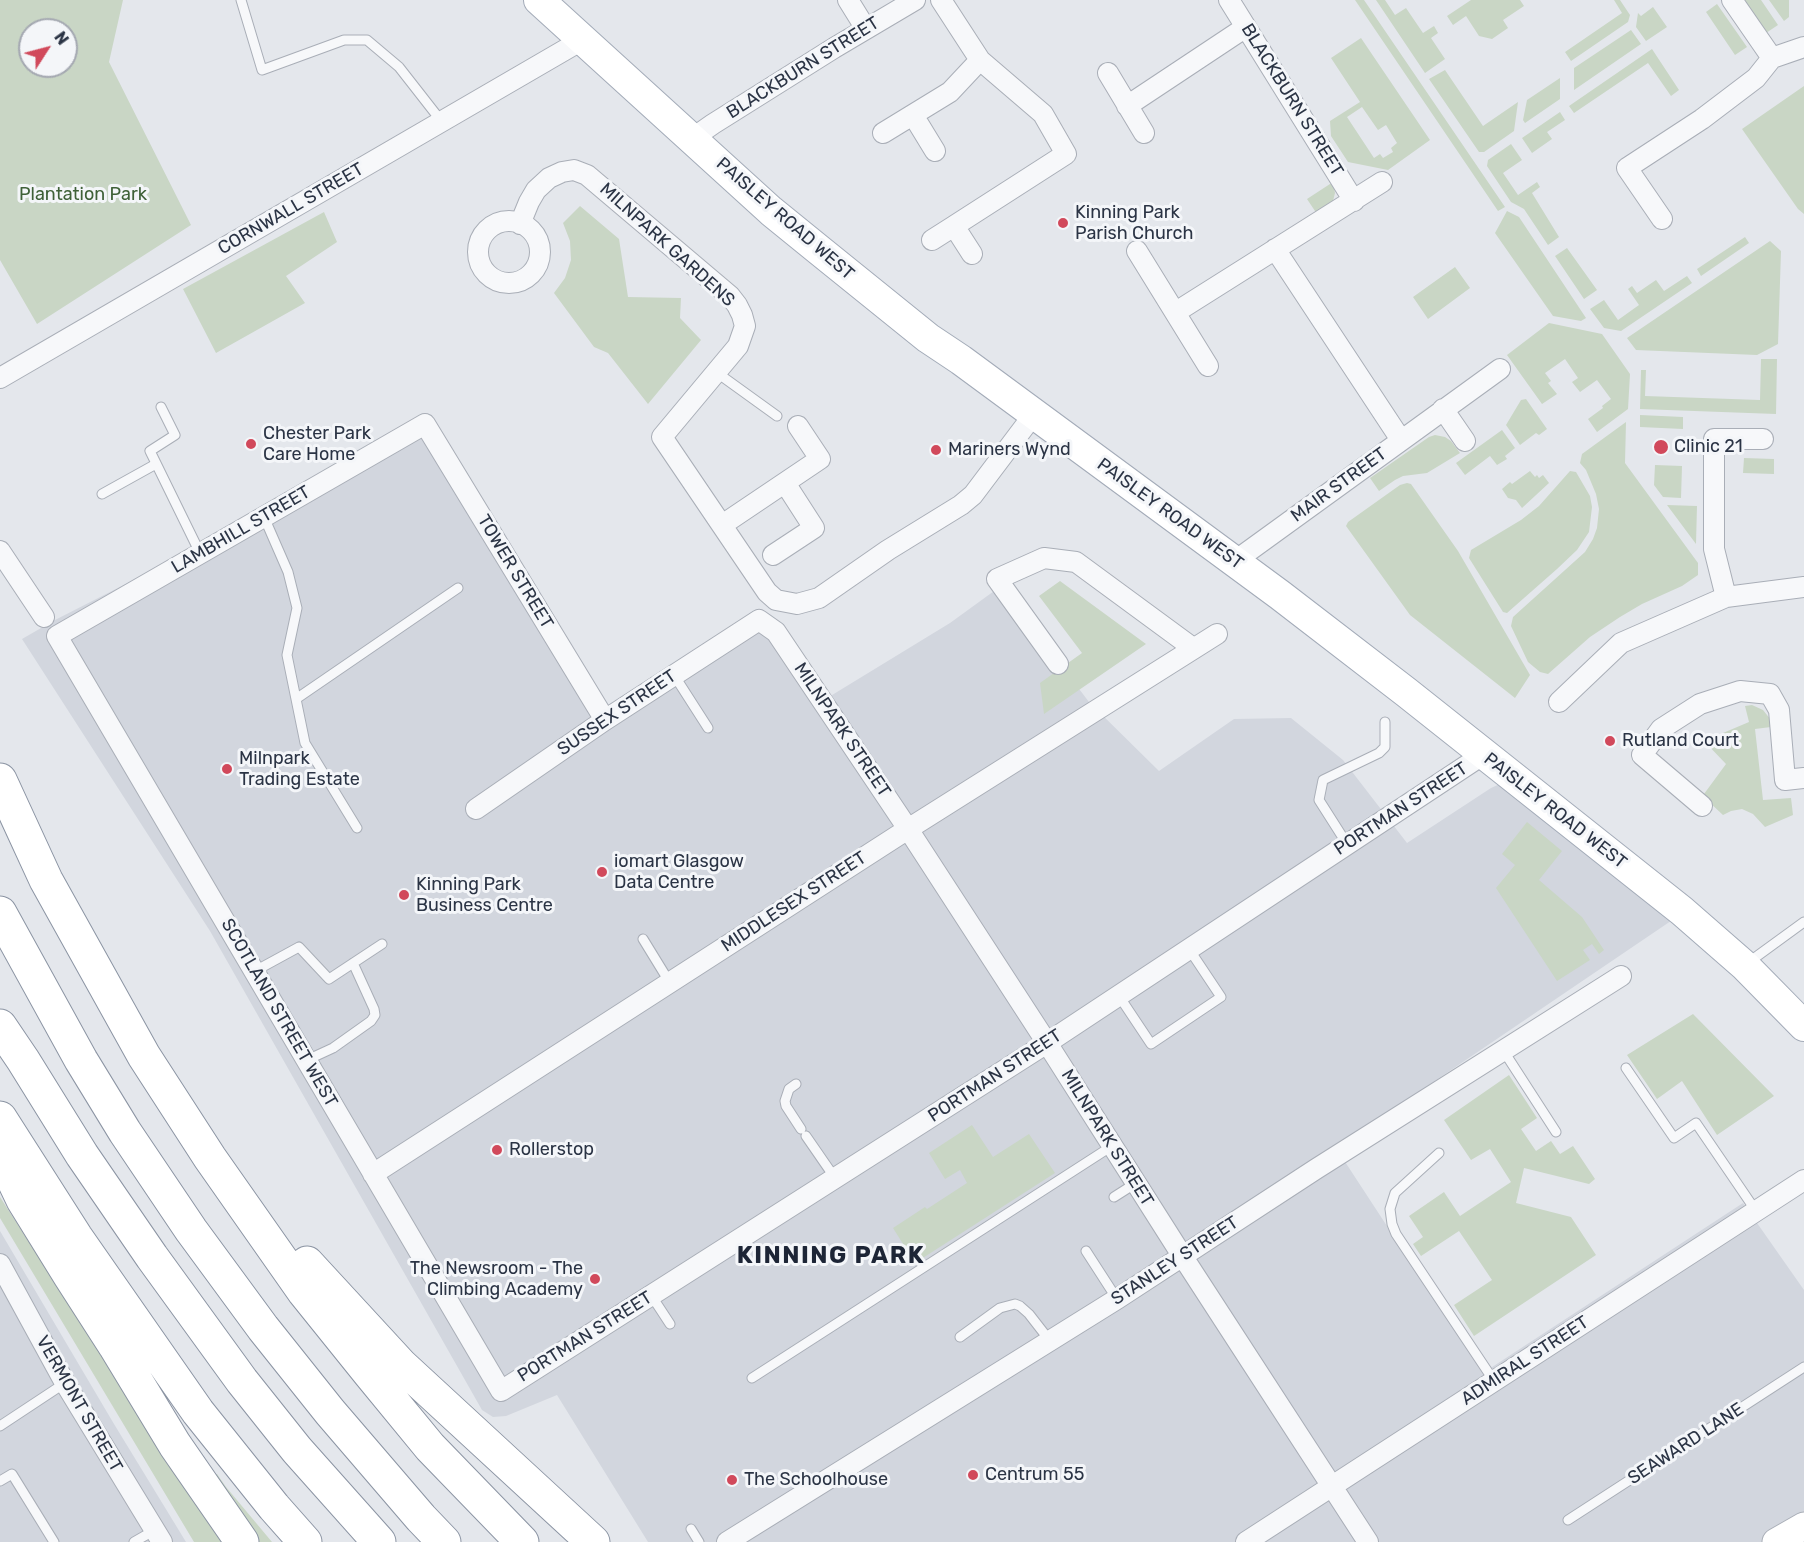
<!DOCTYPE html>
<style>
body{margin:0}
#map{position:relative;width:1804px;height:1542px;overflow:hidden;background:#e4e7ec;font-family:Rubik,sans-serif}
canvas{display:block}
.north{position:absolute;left:18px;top:18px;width:60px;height:60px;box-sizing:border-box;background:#f4f6f9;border:2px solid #a4a8b1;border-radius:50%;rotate:54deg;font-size:16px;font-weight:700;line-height:24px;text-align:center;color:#2b3445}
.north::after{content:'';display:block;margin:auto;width:21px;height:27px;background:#d1495b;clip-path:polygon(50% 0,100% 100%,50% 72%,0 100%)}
</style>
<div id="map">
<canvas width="1804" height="1542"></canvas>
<div class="north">N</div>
</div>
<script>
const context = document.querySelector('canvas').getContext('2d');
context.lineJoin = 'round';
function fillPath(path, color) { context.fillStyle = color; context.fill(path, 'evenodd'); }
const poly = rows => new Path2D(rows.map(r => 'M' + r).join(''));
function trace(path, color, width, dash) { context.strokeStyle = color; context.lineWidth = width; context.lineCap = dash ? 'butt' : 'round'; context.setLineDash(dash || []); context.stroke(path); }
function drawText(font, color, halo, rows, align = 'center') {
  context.font = font + ' Rubik,sans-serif'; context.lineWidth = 6; context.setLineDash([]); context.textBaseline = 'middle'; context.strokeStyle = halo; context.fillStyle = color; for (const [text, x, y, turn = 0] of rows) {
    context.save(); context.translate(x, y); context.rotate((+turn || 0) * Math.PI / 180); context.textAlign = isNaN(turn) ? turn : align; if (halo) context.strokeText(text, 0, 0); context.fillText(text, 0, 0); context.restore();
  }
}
fillPath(poly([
 [430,429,604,719,770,617,819,703,950,623,1001,586,1089,702,1159,771,1234,719,1291,718,1343,760,1407,843,1491,788,1524,773,1693,906,1336,1148,1483,1373,1743,1203,1804,1290,1804,1542,648,1542,557,1395,506,1416,493,1417,482,1410,210,931,22,639,55,620],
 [0,1231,114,1424,186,1542,0,1542]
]), '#d2d6de');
fillPath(poly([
 [0,0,123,0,109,62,191,225,37,324,0,260],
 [30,30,66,30,66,66,30,66],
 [1355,0,1364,0,1505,207,1498,211],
 [1376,0,1385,0,1395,15,1406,8,1423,33,1434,26,1438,33,1431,38,1445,59,1425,73],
 [1471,0,1520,0,1524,6,1503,20,1508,28,1492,39,1479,36,1466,16,1453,25,1447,16],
 [1614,0,1620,0,1630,15,1628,22,1571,61,1565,52,1622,13],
 [1744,0,1761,0,1778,25,1766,33],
 [1769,0,1789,0,1789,17,1784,21],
 [1717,4,1747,47,1735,55,1706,12],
 [1653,7,1667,27,1646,41,1636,27,1638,13,1641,16],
 [1631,30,1641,44,1574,90,1574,68],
 [1361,38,1430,140,1388,170,1348,162,1331,136,1330,121,1360,102,1331,58],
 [1362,107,1378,130,1386,125,1397,143,1391,148,1393,152,1383,158,1380,154,1374,158,1347,117],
 [1652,49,1679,90,1671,96,1648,63,1574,113,1569,106],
 [1445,70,1483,126,1518,102,1514,131,1484,152,1479,152,1429,79],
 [1560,78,1560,99,1525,123,1523,120,1527,100],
 [1804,86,1804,214,1798,209,1742,129],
 [1560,112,1565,120,1547,132,1552,139,1532,153,1522,138],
 [1511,144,1522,160,1503,173,1518,195,1537,182,1540,187,1532,193,1559,237,1548,245,1524,209,1511,202,1487,166,1488,160],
 [1333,182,1335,193,1333,201,1330,205,1317,214,1307,199],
 [580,206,619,239,628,297,681,298,680,318,701,340,648,404,608,353,594,347,554,293,565,278,571,260,570,241,563,223],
 [1507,211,1519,217,1586,318,1581,321,1553,316,1495,233],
 [324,212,337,242,286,276,305,303,216,353,183,289],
 [1745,237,1749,243,1701,276,1697,269],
 [1770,241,1781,251,1778,344,1757,355,1636,350,1627,338],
 [1567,248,1597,290,1584,299,1555,256],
 [1455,267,1470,288,1428,319,1413,297],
 [1687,276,1692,283,1621,331,1604,328,1590,309,1604,300,1618,320,1639,305,1628,289,1632,286,1637,293,1656,280,1664,291],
 [1549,323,1602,334,1630,374,1628,409,1597,432,1588,419,1603,408,1602,406,1611,399,1597,380,1580,392,1572,382,1578,378,1565,359,1545,373,1551,381,1548,383,1557,394,1542,404,1507,355],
 [1761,359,1777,359,1776,414,1640,409,1641,370,1646,370,1645,396,1760,400],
 [1526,399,1547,429,1539,435,1536,433,1520,445,1506,425,1521,400],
 [1640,415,1683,417,1683,429,1640,427],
 [1626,422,1625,463,1698,563,1698,575,1682,586,1642,604,1620,617,1590,637,1548,674,1540,672,1528,662,1511,626,1513,617,1585,552,1593,539,1597,528,1599,509,1596,494,1586,470,1580,463,1582,454],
 [1502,430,1515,448,1505,456,1507,459,1497,465,1490,456,1465,475,1456,463],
 [1435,435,1445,437,1451,441,1460,453,1427,473,1403,476,1395,480,1379,491,1370,478,1429,437],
 [1744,458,1774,459,1774,474,1743,473],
 [1655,465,1682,466,1681,498,1663,497,1654,485],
 [1530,471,1535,477,1537,475,1539,478,1543,475,1549,483,1522,508,1516,500,1508,498,1502,489,1510,482,1512,484],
 [1570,471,1576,472,1590,496,1592,507,1589,532,1577,550,1557,569,1507,613,1503,612,1469,558,1471,550,1521,520,1539,506],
 [1407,483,1411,484,1458,551,1530,675,1515,698,1410,615,1346,526,1348,522,1400,485],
 [1667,505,1697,506,1696,544],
 [1060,581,1146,644,1044,714,1040,683,1082,653,1039,596],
 [1752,705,1763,710,1771,720,1771,727,1755,729,1763,800,1791,798,1793,815,1765,827,1753,814,1742,809,1731,811,1723,815,1708,801,1704,794,1726,764,1704,741,1749,722,1745,706],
 [1527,822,1562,851,1539,880,1582,917,1604,950,1599,954,1592,944,1583,950,1590,960,1557,981,1496,888,1515,865,1502,854],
 [1693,1014,1774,1096,1717,1135,1682,1081,1657,1099,1627,1055],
 [1509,1075,1537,1118,1521,1129,1536,1151,1551,1141,1560,1154,1573,1146,1595,1179,1589,1184,1524,1168,1516,1203,1571,1217,1596,1255,1474,1336,1454,1305,1492,1280,1459,1231,1421,1256,1413,1244,1423,1237,1409,1216,1444,1192,1460,1216,1511,1182,1490,1149,1471,1160,1444,1120],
 [972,1125,993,1157,1029,1134,1055,1173,915,1263,893,1228,925,1207,927,1209,967,1183,960,1170,945,1179,929,1153],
 [0,1197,222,1542,194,1542,0,1218],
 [217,1474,226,1487,272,1542,257,1542,211,1476]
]), '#c9d6c5');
const lane = poly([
 [241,0,262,70,344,40,367,40,399,67,442,122],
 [716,372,777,416],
 [161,407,175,435,150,451,200,553],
 [102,494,156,464],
 [264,517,288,572,297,608,287,655,305,743,357,828],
 [674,675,708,728],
 [296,699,458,588],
 [1347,844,1319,800,1323,780,1379,753,1385,747,1385,722],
 [643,939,670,983],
 [1749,962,1804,922],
 [255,971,299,947,329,979,382,944],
 [1119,996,1151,1044,1221,997,1189,949],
 [1503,1050,1556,1132],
 [307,1060,333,1048,371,1021,375,1015,374,1009,353,963],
 [1626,1068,1674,1138,1696,1123,1756,1211],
 [796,1084,789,1089,785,1101,786,1106,801,1129],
 [806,1136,835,1178],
 [1439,1153,1395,1193,1390,1209,1392,1224,1396,1234,1494,1381],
 [1114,1197,1136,1183],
 [1086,1251,1117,1299],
 [651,1295,670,1324],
 [960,1337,1000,1308,1015,1304,1020,1306,1029,1314,1050,1341],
 [752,1378,1112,1146],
 [0,1426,65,1383],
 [0,1481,12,1474,54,1542],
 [1568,1520,1804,1367],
 [691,1529,699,1542],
 [134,1542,155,1530]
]);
const street = poly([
 [848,0,866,29],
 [941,0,980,60,1043,114,1066,154,954,226,972,254],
 [1229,0,1354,201],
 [1732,0,1772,58],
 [1108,73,1144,133],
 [1127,106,1246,27],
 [913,115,935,151],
 [883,133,950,92,980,60],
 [693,138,713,124,834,48,915,0],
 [1662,219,1627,168,1702,119,1756,78,1772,58,1804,47],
 '478 252a31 31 0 1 1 62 0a31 31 0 1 1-62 0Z',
 [520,224,529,202,536,190,549,178,562,172,574,170,587,175,730,296,737,305,742,315,745,326,738,346,662,437,767,592,776,600,797,604,819,598,888,550,961,505,973,495,1034,414],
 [932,240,954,226],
 [1275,249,1401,440],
 [1137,251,1208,366],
 [1176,312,1382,182],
 [0,378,582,40],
 [1443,409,1465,441],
 [722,525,820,459,798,426],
 [0,551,44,617],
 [773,555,814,528,785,483],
 [1235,561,1500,369],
 [1726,597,1714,549,1714,439,1763,439],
 [1058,664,997,579,1044,558,1076,562,1193,648],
 [1559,702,1621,643,1726,597,1804,587],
 [605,720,425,424,57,636,501,1391,1047,1043,1484,754],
 [1702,806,1642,755,1661,729,1700,704,1740,691,1770,694,1779,710,1785,780,1804,778],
 [476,809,605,720,759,620,776,632,908,829,1047,1043,1183,1257,1368,1542],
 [373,1174,908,829,1217,634],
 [0,1264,65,1383,162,1542],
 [727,1542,1117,1299,1316,1169,1621,976],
 [1246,1542,1804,1180]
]);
const secondary = poly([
 [1776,1542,1804,1526]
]);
const primary = poly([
 [539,0,771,211,819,250,928,338,961,360,1280,595,1406,692,1682,911,1745,966,1804,1026]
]);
const highway = poly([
 [0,780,46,880,144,1056,210,1158,304,1292,370,1374,430,1447,522,1542],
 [0,913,81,1060,125,1132,191,1230,263,1328,330,1412,421,1518,444,1542],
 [0,1026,23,1060,82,1155,152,1257,242,1381,297,1450,379,1542],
 [0,1118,76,1237,198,1412,274,1507,305,1542],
 [0,1152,23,1200,70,1276,115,1346,175,1445,242,1542],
 [307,1263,401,1365,593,1542]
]);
trace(lane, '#a9aeb7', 11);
trace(street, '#a9aeb7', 22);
trace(secondary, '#a9aeb7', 29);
trace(primary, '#a3abb8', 32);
trace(highway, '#8b94a3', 35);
trace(lane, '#f7f8fa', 9);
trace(street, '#f7f8fa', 20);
trace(secondary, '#fff', 27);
trace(primary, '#fff', 30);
trace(highway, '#fff', 33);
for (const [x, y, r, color] of [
 [1063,223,6,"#d1495b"],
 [251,444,6,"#d1495b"],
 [1661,447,8,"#d1495b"],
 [936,450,6,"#d1495b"],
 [1610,741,6,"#d1495b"],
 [227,769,6,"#d1495b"],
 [602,872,6,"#d1495b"],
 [404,895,6,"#d1495b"],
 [497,1150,6,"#d1495b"],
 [595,1279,6,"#d1495b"],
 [973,1475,6,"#d1495b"],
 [732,1480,6,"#d1495b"]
]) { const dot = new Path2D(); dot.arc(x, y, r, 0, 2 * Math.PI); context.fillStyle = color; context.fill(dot); trace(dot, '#f4f6f9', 2); }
drawText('18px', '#2b3445', '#f4f6f9', [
 ["BLACKBURN STREET",803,68,-32],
 ["BLACKBURN STREET",1292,100,58],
 ["CORNWALL STREET",291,209,-30],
 ["PAISLEY ROAD WEST",785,219,41],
 ["MILNPARK GARDENS",667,245,42],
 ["MAIR STREET",1339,485,-36],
 ["PAISLEY ROAD WEST",1170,514,36],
 ["LAMBHILL STREET",241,530,-30],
 ["TOWER STREET",515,572,59],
 ["SUSSEX STREET",617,713,-34],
 ["MILNPARK STREET",842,730,56],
 ["PORTMAN STREET",1401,809,-33],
 ["PAISLEY ROAD WEST",1555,811,38],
 ["MIDDLESEX STREET",794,902,-33],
 ["SCOTLAND STREET WEST",279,1013,60],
 ["PORTMAN STREET",995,1076,-33],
 ["MILNPARK STREET",1107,1138,58],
 ["STANLEY STREET",1175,1261,-33],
 ["PORTMAN STREET",585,1337,-32],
 ["ADMIRAL STREET",1525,1361,-33],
 ["VERMONT STREET",79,1404,60],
 ["SEAWARD LANE",1686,1444,-33]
]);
drawText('18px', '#3f6138', '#f4f6f9', [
 ["Plantation Park",83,195]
]);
drawText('18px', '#2b3445', '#f4f6f9', [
 ["Kinning Park",1075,213],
 ["Parish Church",1075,234],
 ["Chester Park",263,434],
 ["Care Home",263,455],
 ["Clinic 21",1674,447],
 ["Mariners Wynd",948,450],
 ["Rutland Court",1622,741],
 ["Milnpark",239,759],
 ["Trading Estate",239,780],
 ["iomart Glasgow",614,862],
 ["Data Centre",614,883],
 ["Kinning Park",416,885],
 ["Business Centre",416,906],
 ["Rollerstop",509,1150],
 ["The Newsroom - The",583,1269,"right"],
 ["Climbing Academy",583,1290,"right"],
 ["Centrum 55",985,1475],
 ["The Schoolhouse",744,1480]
], 'left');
context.letterSpacing = '1.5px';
drawText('bold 24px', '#1d2536', '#f4f6f9', [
 ["KINNING PARK",831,1256]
]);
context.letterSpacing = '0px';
</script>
